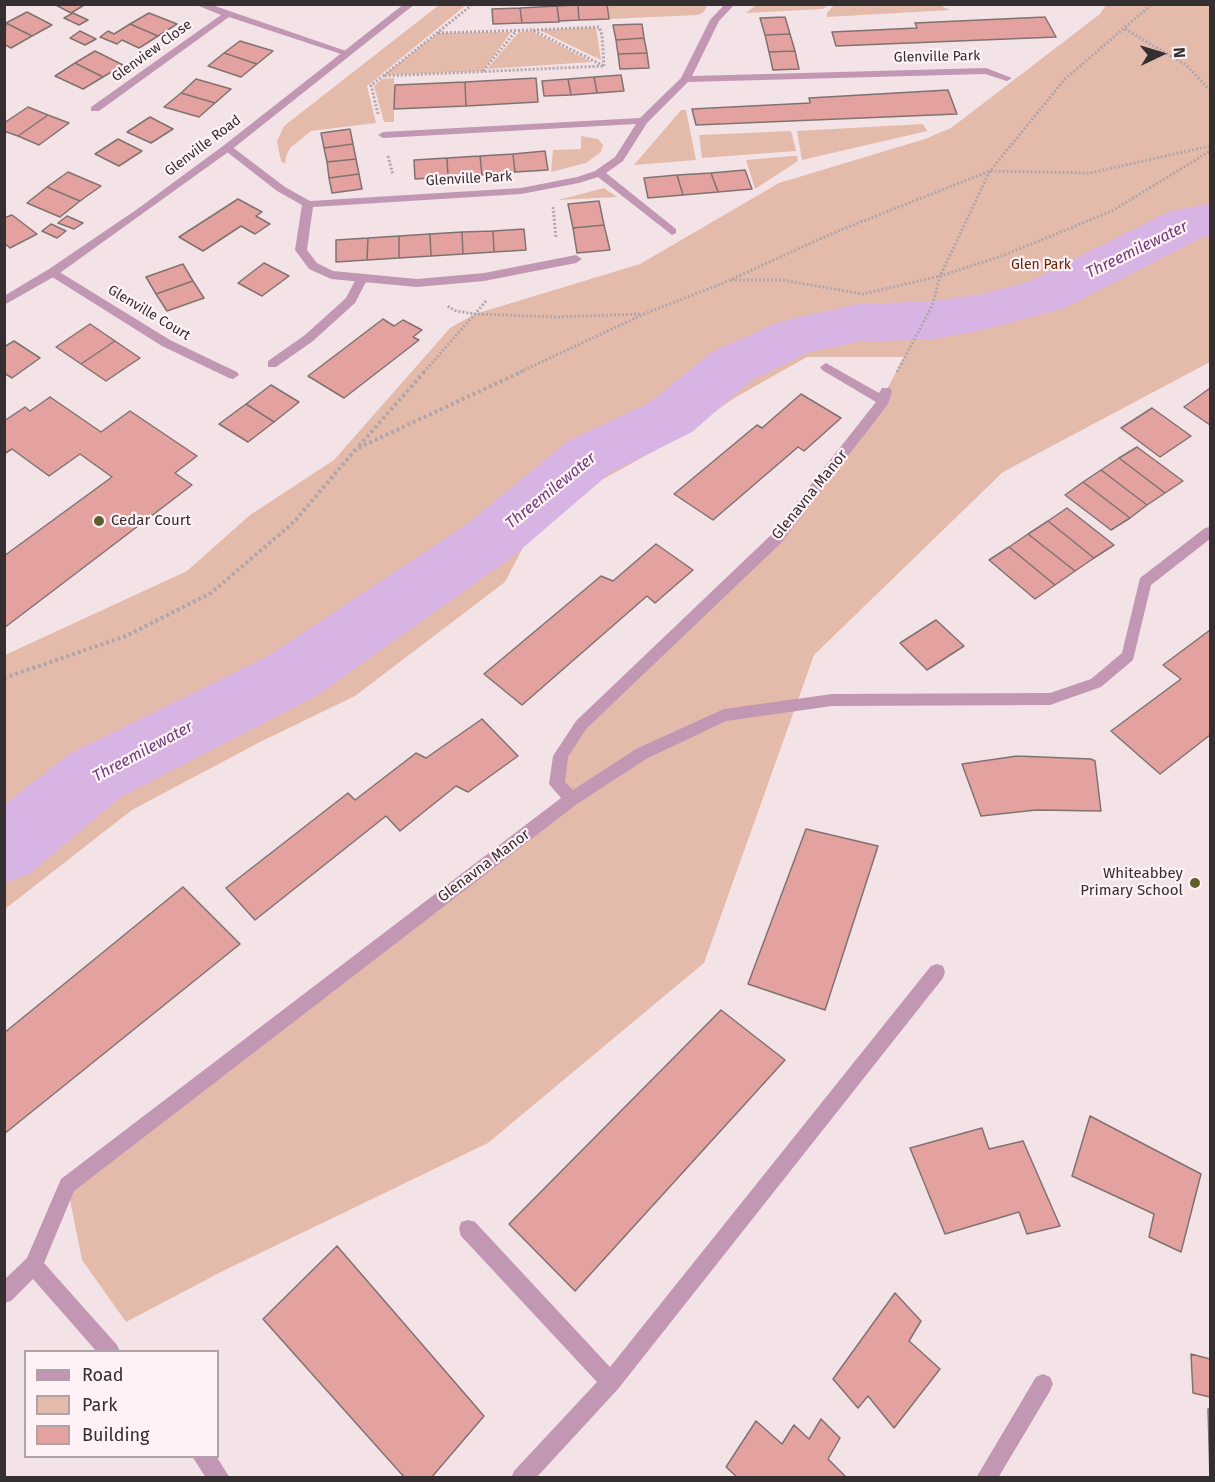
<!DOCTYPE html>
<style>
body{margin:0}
#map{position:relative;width:1215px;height:1482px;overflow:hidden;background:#f3e3e7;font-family:"Fira Sans",sans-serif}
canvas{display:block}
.frame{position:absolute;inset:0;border:6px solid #352f31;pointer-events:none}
.legend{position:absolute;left:24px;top:1350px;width:195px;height:108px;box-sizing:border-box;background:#fff1f5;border:2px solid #aea3a7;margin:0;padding:8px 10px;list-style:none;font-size:18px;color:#352f31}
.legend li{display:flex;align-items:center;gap:12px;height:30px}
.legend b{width:30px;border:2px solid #aea3a7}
.north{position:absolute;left:1131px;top:24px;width:60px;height:60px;-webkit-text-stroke:4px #fff1f5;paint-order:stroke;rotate:86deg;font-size:16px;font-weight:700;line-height:24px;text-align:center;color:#352f31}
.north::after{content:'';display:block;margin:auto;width:21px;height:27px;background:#352f31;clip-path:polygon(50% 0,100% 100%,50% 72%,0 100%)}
</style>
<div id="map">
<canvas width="1215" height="1482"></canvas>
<div class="frame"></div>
<ul class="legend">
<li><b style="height:8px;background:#c197b3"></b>Road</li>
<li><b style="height:16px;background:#e4bbab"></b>Park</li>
<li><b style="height:16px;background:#e3a2a0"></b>Building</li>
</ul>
<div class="north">N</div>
</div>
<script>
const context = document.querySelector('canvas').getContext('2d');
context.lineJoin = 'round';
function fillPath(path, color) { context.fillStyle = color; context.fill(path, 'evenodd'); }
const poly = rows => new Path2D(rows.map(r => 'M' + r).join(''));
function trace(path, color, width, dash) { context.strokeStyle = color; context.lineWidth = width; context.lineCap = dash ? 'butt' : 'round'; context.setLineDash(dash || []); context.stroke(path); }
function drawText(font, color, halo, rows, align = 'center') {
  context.font = font + ' "Fira Sans",sans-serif'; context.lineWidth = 4.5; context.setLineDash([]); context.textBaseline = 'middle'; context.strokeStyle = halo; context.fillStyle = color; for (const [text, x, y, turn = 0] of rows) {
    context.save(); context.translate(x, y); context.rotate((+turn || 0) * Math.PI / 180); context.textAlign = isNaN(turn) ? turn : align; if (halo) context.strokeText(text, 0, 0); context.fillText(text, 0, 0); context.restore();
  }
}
fillPath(poly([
 [835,4,937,4,950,10,827,17,827,13],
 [439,5,466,5,367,86,376,123,311,131,290,148,286,156,285,164,281,161,277,141,284,126],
 [607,5,707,5,704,12,698,15,609,19],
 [756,5,756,4,828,5,823,9,746,13],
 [1106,5,1210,5,1210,362,1003,472,814,655,704,963,488,1143,223,1271,126,1322,82,1260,67,1185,572,799,557,784,581,725,776,539,886,391,904,357,807,357,736,397,665,445,596,483,529,536,505,582,355,696,260,742,132,810,5,909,5,655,187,571,250,515,334,460,450,328,475,314,640,264,779,183,925,139,951,128,1100,14],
 [596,28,601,60,539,30,591,28],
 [531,31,592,62,487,69,519,32],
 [511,32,483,71,384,75,438,33],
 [394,78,394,122,384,122,374,86,382,79],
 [681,110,686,110,696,160,634,165],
 [923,124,927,131,802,160,797,131],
 [791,131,796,151,702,158,699,135],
 [581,136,598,139,603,145,601,152,586,163,551,172,553,150,581,149],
 [793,156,797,156,798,161,755,189,746,160],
 [604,188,617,197,558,200]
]), '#e4bbab');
fillPath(poly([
 [1210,204,1210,236,1201,238,1065,308,978,331,933,339,858,342,810,352,752,380,692,432,610,473,511,558,316,696,119,798,30,874,4,883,4,805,69,754,268,656,467,524,568,441,650,402,712,352,774,324,794,318,858,304,933,301,978,295,1028,282,1170,211,1210,204]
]), '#d8b4e5');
const building = poly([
 [54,4,86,4,71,13,54,4],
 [607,4,609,19,579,20,578,5,607,4],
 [578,5,579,20,559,21,557,6,578,5],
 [557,6,559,22,522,23,520,8,557,6],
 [520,8,522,23,493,24,492,9,520,8],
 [27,12,52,25,32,36,6,23,27,12],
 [73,13,88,20,79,25,64,18,73,13],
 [149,13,177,24,158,36,130,24,149,13],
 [785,17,790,34,765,35,760,18,785,17],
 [1045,17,1056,37,836,46,832,32,917,28,915,23,1045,17],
 [6,23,32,36,11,48,4,44,6,23],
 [130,24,158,36,139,48,122,40,117,44,100,37,108,31,114,34,130,24],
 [642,24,644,38,616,40,613,25,642,24],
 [80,31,96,39,85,45,70,38,80,31],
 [790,34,795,51,769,52,765,35,790,34],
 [644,38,647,53,618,54,616,40,644,38],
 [240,41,273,51,257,64,224,53,240,41],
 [95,51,123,65,103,77,75,63,95,51],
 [795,51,799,69,773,70,769,52,795,51],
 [224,53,257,64,241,77,208,66,224,53],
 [647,53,649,68,620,69,618,54,647,53],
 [75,63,103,77,83,89,55,76,75,63],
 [621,75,624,91,597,93,594,77,621,75],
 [594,77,597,93,571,95,568,79,594,77],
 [536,78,538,102,466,106,465,82,536,78],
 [196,79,231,89,215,103,181,93,196,79],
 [568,79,571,95,544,96,542,81,568,79],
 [465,82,466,106,394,109,395,85,465,82],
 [948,90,957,114,696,125,692,109,810,103,809,98,948,90],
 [181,93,215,103,199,117,164,107,181,93],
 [28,107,48,115,18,136,4,131,4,123,28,107],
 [48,115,69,123,39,145,18,136,48,115],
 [150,117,173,129,151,143,127,132,150,117],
 [350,129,353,144,324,148,321,133,350,129],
 [118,139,142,151,119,166,95,154,118,139],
 [353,144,356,159,327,162,324,148,353,144],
 [545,151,548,170,515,172,513,154,545,151],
 [513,154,515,172,482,175,480,156,513,154],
 [480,156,482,175,448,177,447,158,480,156],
 [447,158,448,177,415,179,414,160,447,158],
 [356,159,359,174,329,178,327,162,356,159],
 [745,170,752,189,718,192,711,173,745,170],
 [68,172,101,186,80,201,47,187,68,172],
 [711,173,718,192,683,195,677,175,711,173],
 [359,174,362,189,332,193,329,178,359,174],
 [677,175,683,195,648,198,644,178,677,175],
 [47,187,80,201,60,217,27,203,47,187],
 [238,199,262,212,256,216,270,224,255,234,241,226,203,251,179,237,238,199],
 [599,201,604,225,573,228,568,204,599,201],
 [12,215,37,234,10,248,4,243,4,218,12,215],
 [67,216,83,223,74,229,58,223,67,216],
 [51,224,66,231,57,238,42,231,51,224],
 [604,225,610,250,577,253,573,228,604,225],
 [524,229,526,250,494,252,493,231,524,229],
 [493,231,494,252,463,254,462,232,493,231],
 [462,232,463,254,431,256,430,234,462,232],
 [430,234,431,256,399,258,399,236,430,234],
 [399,236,399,258,367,260,368,238,399,236],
 [368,238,367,260,336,262,336,240,368,238],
 [264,263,289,276,262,296,238,283,264,263],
 [183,264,193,281,156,294,146,277,183,264],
 [193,281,204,298,167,311,156,294,193,281],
 [383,319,394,326,403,320,422,330,413,337,419,340,344,398,308,376,383,319],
 [90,324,115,341,81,364,56,347,90,324],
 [14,341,40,358,12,378,4,373,4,347,14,341],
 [115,341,140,358,106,381,81,364,115,341],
 [271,385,299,402,274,422,246,404,271,385],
 [1210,388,1210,425,1184,407,1210,388],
 [801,394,841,418,804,451,798,447,713,520,674,494,757,425,762,428,801,394],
 [50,397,101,432,130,411,197,456,175,473,192,485,4,628,4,556,112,477,80,454,49,476,12,449,4,454,4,421,25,407,30,411,50,397],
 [246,404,274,422,248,442,219,424,246,404],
 [1152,408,1191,436,1160,457,1121,428,1152,408],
 [1137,447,1183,481,1165,493,1119,458,1137,447],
 [1119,458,1165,493,1147,505,1101,470,1119,458],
 [1101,470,1147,505,1130,518,1083,482,1101,470],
 [1083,482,1130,518,1111,530,1065,495,1083,482],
 [1067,508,1114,545,1094,558,1048,521,1067,508],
 [1048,521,1094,558,1075,571,1028,534,1048,521],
 [1028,534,1075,571,1055,585,1009,547,1028,534],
 [656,544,693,570,655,603,647,596,522,705,484,674,601,576,613,581,656,544],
 [1009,547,1055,585,1035,599,989,560,1009,547],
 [936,620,964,646,927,670,900,643,936,620],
 [1210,630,1210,735,1160,774,1111,731,1181,679,1163,665,1210,630],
 [482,719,518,756,468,792,456,786,400,831,386,816,255,920,226,888,348,793,355,800,416,753,426,758,482,719],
 [1017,756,1091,759,1095,761,1101,811,1036,810,981,816,962,764,1017,756],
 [806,829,878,846,825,1010,748,984,806,829],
 [183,887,240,944,4,1134,4,1033,183,887],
 [721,1010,785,1060,575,1291,509,1224,721,1010],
 [1090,1116,1201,1174,1181,1252,1149,1237,1154,1214,1072,1176,1090,1116],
 [982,1128,989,1149,1023,1141,1060,1226,1027,1234,1019,1212,945,1234,910,1148,982,1128],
 [337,1246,484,1416,431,1478,405,1478,263,1319,337,1246],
 [895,1293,921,1321,909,1341,940,1369,894,1428,868,1396,858,1408,833,1379,895,1293],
 [1191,1354,1210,1359,1210,1397,1193,1393,1191,1354],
 [1208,1409,1210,1409,1210,1478,1208,1409],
 [821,1419,840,1438,828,1459,847,1478,738,1478,726,1467,756,1421,782,1444,794,1425,809,1439,821,1419]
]);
fillPath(building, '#e3a2a0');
trace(building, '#817271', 1.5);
trace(poly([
 [1125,29,1186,65,1210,90],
 [533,30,599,27,602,35,604,66],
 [438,33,532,30,604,66,383,76,473,4],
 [483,71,516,31],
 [378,114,371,85,383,76],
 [388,156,393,175],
 [553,207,556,238],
 [731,280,782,280,863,294,940,276,1002,256,1112,211,1210,151],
 [486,301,475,314,557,317,640,314],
 [424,372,475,314,456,311,447,306],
 [520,372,644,314,721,284,833,233,990,171,1090,173,1210,146],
 [897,372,932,306,940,276,990,171,1065,79,1152,4]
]), '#b2a5a9', 3, [2, 2]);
trace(poly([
 [359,446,425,371],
 [4,678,126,636,211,593,294,522,356,449,523,371]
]), '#b2a5a9', 4, [3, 3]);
fillPath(poly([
 [362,274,368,278,355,303,313,341,276,367,268,367,268,361,305,335,346,298,358,275,362,274]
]), '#c197b3');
fillPath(poly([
 [194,4,209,4,352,53,344,55,229,17,99,111,91,111,91,107,221,15,194,4],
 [725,4,735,4,719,21,692,76,986,68,1012,78,1007,81,985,74,688,82,647,123,623,161,606,173,676,229,676,233,672,235,598,177,579,183,521,194,313,207,307,250,317,263,333,271,417,279,484,273,576,255,582,259,576,263,484,281,417,287,331,279,309,269,295,250,302,205,277,191,222,148,231,146,285,187,310,201,521,188,577,177,595,171,615,157,636,124,383,138,378,135,383,132,640,118,681,78,710,20,725,4],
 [53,268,170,340,237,372,239,375,233,379,229,378,162,346,49,275,47,272,53,268],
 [826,363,879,393,882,388,890,388,892,391,888,404,781,543,586,729,568,757,565,782,573,790,636,749,724,709,832,694,1050,693,1091,679,1122,653,1140,578,1205,528,1210,527,1210,539,1151,585,1133,660,1101,687,1050,705,832,706,726,721,646,759,577,804,74,1191,44,1263,117,1345,120,1352,97,1352,33,1279,11,1301,4,1303,4,1280,27,1258,61,1179,561,798,549,784,553,756,576,721,771,535,876,402,822,370,820,367,826,363],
 [937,964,943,966,945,972,943,978,618,1389,536,1478,511,1478,514,1471,597,1382,461,1236,459,1229,461,1222,468,1220,475,1222,610,1367,931,966,937,964],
 [1043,1374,1050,1377,1053,1384,1050,1391,998,1478,976,1478,1036,1377,1043,1374],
 [192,1456,216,1456,230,1478,206,1478,192,1456]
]), '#c197b3');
fillPath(poly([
 [404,4,415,4,231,150,57,275,4,305,4,296,49,269,136,210,223,146,404,4]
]), '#c197b3');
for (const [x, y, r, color] of [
 [99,521,6,"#605d2a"],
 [1195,883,6,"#605d2a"]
]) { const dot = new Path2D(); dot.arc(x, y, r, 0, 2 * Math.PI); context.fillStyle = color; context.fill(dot); trace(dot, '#fff1f5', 2); }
drawText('14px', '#352f31', '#fff1f5', [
 ["Glenview Close",152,51,-36],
 ["Glenville Park",937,57,-1],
 ["Glenville Road",203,146,-37],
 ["Glenville Park",469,179,-3],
 ["Glenville Court",149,313,31]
]);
drawText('14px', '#682300', '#fff1f5', [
 ["Glen Park",1041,265]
]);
drawText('15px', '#352f31', '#fff1f5', [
 ["Glenavna Manor",810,495,-51],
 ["Glenavna Manor",484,866,-37]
]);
drawText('15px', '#352f31', '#fff1f5', [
 ["Cedar Court",111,521],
 ["Whiteabbey",1183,874,"right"],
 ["Primary School",1183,891,"right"]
], 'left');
drawText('italic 16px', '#6c3f7b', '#fff1f5', [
 ["Threemilewater",1137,250,-26],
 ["Threemilewater",551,491,-39],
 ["Threemilewater",143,752,-28]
]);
</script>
